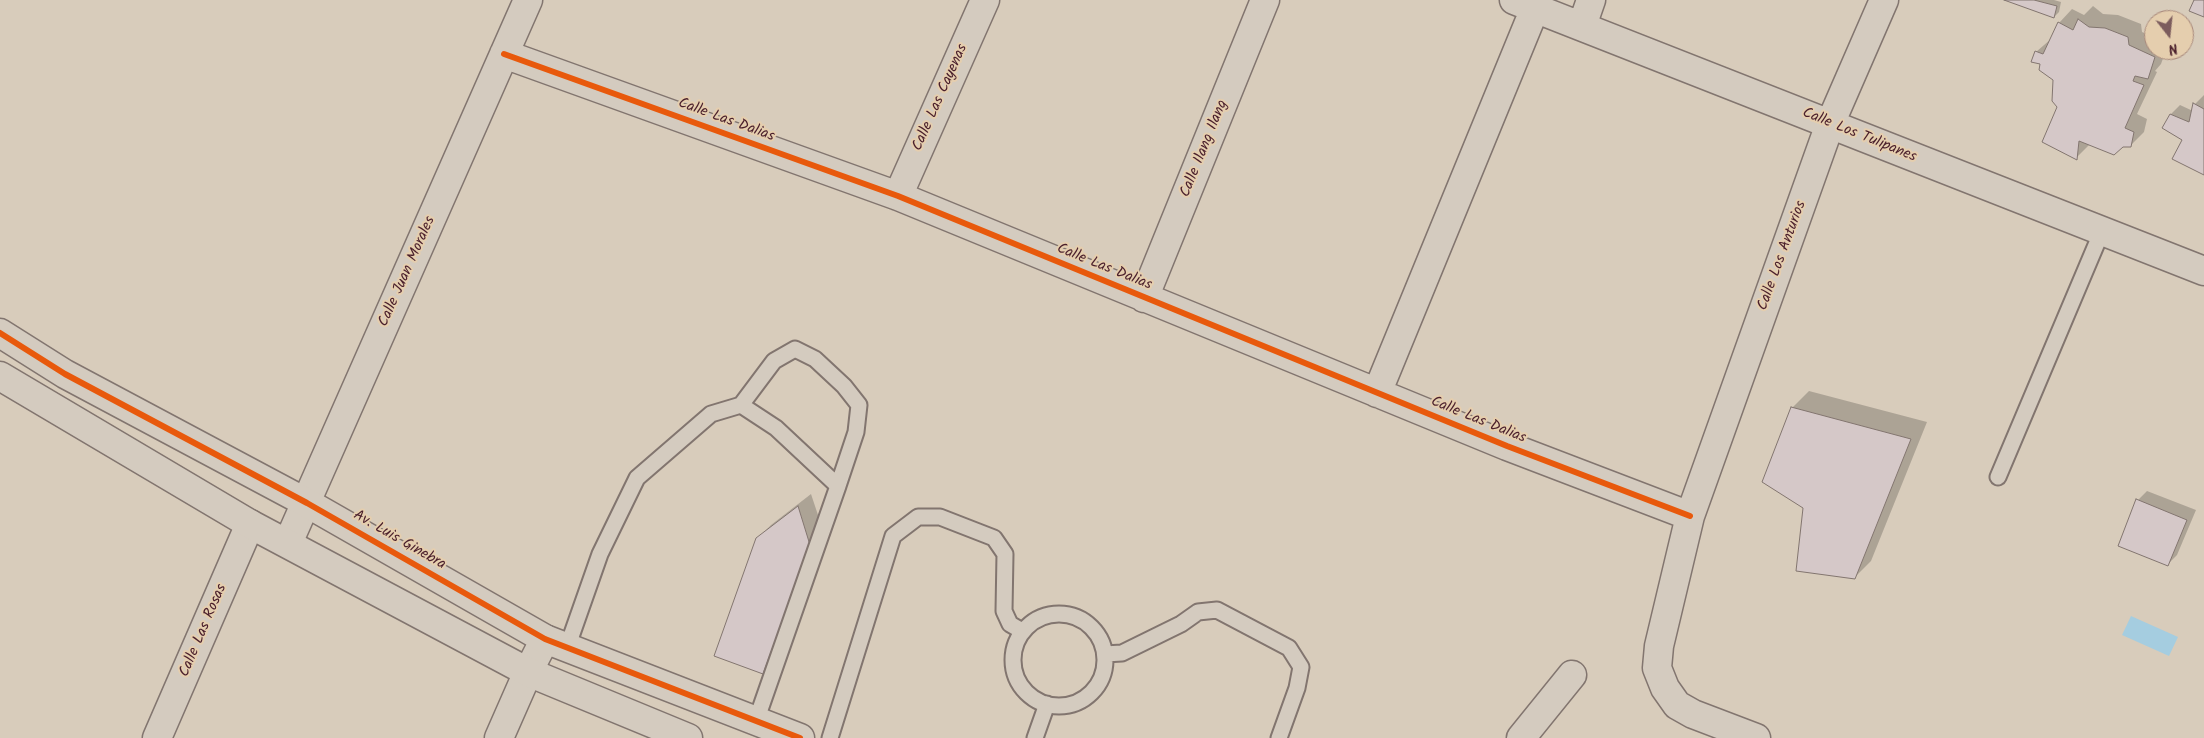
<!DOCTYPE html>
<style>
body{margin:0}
#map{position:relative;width:2204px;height:738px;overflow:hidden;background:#d8ccbb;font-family:Kalam,sans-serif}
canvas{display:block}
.north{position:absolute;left:2144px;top:10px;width:50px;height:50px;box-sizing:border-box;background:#e5ceae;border:1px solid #a7887a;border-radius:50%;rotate:164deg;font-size:14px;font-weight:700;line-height:20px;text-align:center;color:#4a1f2b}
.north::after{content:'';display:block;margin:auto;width:18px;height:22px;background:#7c5c5d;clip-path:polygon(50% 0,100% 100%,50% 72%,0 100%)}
</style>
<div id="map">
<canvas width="2204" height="738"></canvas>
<div class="north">N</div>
</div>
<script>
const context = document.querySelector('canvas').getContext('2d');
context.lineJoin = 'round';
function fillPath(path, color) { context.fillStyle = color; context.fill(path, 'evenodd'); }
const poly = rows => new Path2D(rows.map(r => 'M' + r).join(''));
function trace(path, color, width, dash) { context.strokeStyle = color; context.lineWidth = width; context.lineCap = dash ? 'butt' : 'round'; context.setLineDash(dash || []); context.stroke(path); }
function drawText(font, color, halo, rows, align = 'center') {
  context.font = font + ' Kalam,sans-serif'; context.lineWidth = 4; context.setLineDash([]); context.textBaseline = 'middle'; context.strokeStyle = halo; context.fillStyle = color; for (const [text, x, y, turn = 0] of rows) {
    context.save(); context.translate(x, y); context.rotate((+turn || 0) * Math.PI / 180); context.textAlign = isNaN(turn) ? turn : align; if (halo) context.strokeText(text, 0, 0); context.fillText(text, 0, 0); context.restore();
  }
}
fillPath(poly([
 [2131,616,2178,637,2169,656,2122,635]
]), '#a5cde0');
fillPath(poly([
 [2007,0,2054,0,2061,2,2059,12,2054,17],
 [2093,6,2103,14,2118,15,2141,24,2142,32,2154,37,2154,50,2166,50,2161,64,2155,71,2157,72,2137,114,2147,119,2144,132,2131,145,2090,144,2076,158,2054,79,2041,63,2036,52,2051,39,2059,23,2072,9,2084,15],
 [2204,95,2204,173,2183,140,2163,128,2171,114,2180,105,2193,111,2195,104],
 [1809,391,1927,422,1871,561,1854,578,1805,508,1792,408],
 [2147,491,2196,510,2177,555,2168,564,2138,500],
 [811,494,823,530,777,659,763,672,757,539,771,525]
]), '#0003');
const building = poly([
 [2004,0,2034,0,2057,6,2054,18,2004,0],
 [2194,0,2204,0,2204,17,2189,11,2194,0],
 [2078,19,2089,27,2105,28,2128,37,2129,45,2155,57,2148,79,2135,76,2133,81,2144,85,2125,128,2134,132,2131,147,2123,147,2114,155,2079,141,2077,160,2042,142,2057,107,2052,101,2053,80,2039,70,2040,64,2031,62,2035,51,2043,54,2058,22,2073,30,2078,19],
 [2193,103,2204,109,2204,175,2172,159,2182,140,2162,128,2170,114,2189,122,2193,103],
 [1791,407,1911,439,1855,579,1796,571,1803,508,1762,482,1791,407],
 [2136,499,2187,520,2168,566,2118,546,2136,499],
 [798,506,810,545,763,674,714,656,756,538,798,506]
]);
fillPath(building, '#d5c8c8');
trace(building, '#82756f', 1);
const lane = poly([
 [741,405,774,361,795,349,815,359,844,386,859,405,856,432,838,486],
 [1998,477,2102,231],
 '1013 660a46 46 0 1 1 92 0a46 46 0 1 1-92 0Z',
 [567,648,600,554,637,478,711,414,741,405,776,428,838,486,756,721],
 [1105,654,1122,653,1181,624,1198,612,1217,610,1289,648,1301,667,1297,688,1279,738],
 [830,738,893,536,918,517,940,517,994,538,1005,554,1004,611,1010,624,1022,631],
 [1035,738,1047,704]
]);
const street = poly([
 [1514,0,2204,271],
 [1582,26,1591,0],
 [504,54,898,196,1507,446,1690,516],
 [898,196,985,0],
 [1144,298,1265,0],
 [1377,393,1535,8],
 [288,543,528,0],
 [157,738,250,524],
 [499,738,528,672,545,639],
 [1521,738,1572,675],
 [1756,738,1693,714,1677,705,1665,688,1657,668,1659,646,1690,516,1830,124,1884,0]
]);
const secondary = poly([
 [0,333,65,374,307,503,545,639,800,738],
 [0,376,250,524,528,672,688,738]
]);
trace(lane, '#82756f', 19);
trace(street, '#82756f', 31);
trace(secondary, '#82756f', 31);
trace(lane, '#d4cbbf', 15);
trace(street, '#d4cbbf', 28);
trace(secondary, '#d4cbbf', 28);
trace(poly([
 [504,54,898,196,1507,446,1690,516],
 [0,333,65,374,307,503,545,639,800,738]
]), '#e8590c', 6);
drawText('15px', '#4a1f2b', '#e5ceae', [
 ["Calle Las Cayenas",941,98,-66],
 ["Calle Las Dalias",726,121,20],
 ["Calle Los Tulipanes",1859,136,22],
 ["Calle Ilang Ilang",1205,149,-68],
 ["Calle Los Anturios",1783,256,-70],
 ["Calle Las Dalias",1104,268,22],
 ["Calle Juan Morales",408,272,-66],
 ["Calle Las Dalias",1478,421,22],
 ["Av. Luis Ginebra",399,541,30],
 ["Calle Las Rosas",204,631,-67]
]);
</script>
